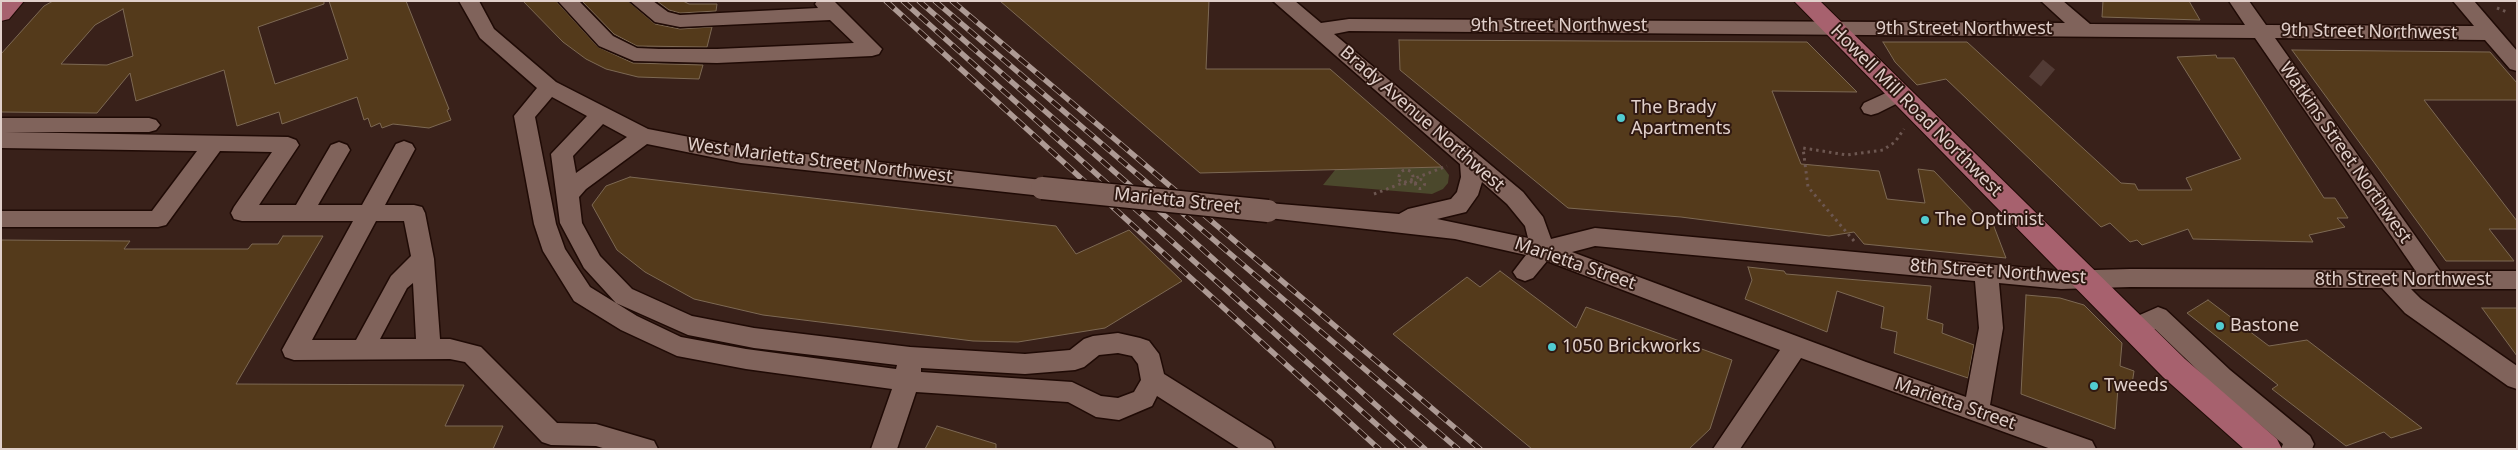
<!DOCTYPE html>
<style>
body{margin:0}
#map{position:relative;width:2518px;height:450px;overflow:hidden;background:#39211a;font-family:"Noto Sans",sans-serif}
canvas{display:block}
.frame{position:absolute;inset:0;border:2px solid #e1d0cb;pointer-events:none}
</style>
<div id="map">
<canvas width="2518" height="450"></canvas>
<div class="frame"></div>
</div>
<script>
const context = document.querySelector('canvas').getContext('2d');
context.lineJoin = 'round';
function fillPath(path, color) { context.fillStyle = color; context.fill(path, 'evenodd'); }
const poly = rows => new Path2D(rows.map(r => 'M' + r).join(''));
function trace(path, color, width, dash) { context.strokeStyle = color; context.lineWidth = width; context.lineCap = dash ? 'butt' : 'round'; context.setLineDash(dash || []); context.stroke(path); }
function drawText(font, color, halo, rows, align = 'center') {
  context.font = font + ' "Noto Sans",sans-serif'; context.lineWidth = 4; context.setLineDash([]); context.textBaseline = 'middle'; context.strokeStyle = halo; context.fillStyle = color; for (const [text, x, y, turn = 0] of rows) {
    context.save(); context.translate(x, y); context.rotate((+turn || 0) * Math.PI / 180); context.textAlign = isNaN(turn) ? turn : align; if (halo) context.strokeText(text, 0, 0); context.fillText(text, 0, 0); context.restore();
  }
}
fillPath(poly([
 [1443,167,1449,175,1448,183,1443,189,1432,194,1323,185,1335,170]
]), '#4b482c');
const building = poly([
 [53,1,324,1,324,4,258,27,275,84,348,59,329,1,406,1,449,109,447,110,451,120,429,128,393,124,382,128,380,123,371,127,368,118,364,120,357,97,282,124,279,112,237,126,224,70,136,101,130,73,97,113,1,112,1,54,44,6,53,1],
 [123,9,133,56,107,65,61,64,95,25,123,9],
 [523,1,556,1,598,47,633,63,703,65,699,79,638,77,606,69,586,59,563,42,523,1],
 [582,1,628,1,655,24,680,29,712,27,707,47,637,46,614,34,582,1],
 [657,1,683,1,689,4,717,4,716,11,680,13,669,10,657,1],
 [1000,1,1209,1,1206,69,1330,69,1442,167,1200,173,1000,1],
 [2103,1,2189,1,2200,20,2102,17,2103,1],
 [1399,40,1807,42,1857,92,1772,91,1801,164,1879,171,1887,199,1925,203,1918,169,1934,171,1975,214,1990,216,2006,258,1864,244,1854,232,1829,236,1681,217,1568,208,1400,70,1399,40],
 [1883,42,1967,42,2121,183,2135,184,2138,190,2192,190,2186,178,2241,159,2177,57,2216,55,2217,58,2234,58,2324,198,2335,198,2348,218,2337,218,2345,227,2309,235,2313,242,2193,239,2188,229,2142,245,2137,240,2130,242,2110,223,2101,227,1946,79,1917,85,1895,62,1883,42],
 [2292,50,2490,52,2517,83,2517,100,2424,100,2517,221,2517,229,2489,229,2514,261,2446,261,2292,50],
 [630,177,1056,226,1076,254,1129,230,1182,281,1105,328,1018,342,973,341,763,315,694,299,645,272,617,250,592,205,606,186,630,177],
 [283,236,323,236,236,384,464,385,445,426,503,426,493,449,1,449,1,240,130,241,124,249,248,249,252,244,278,244,283,236],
 [1748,267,1784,271,1786,274,1931,286,1927,319,1943,324,1942,333,1974,345,1968,378,1894,353,1897,332,1881,328,1884,307,1837,291,1827,332,1745,299,1752,280,1748,267],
 [1500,271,1576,328,1586,307,1732,360,1710,429,1689,449,1532,449,1393,334,1467,277,1480,287,1500,271],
 [2026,295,2060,298,2084,305,2122,343,2120,366,2134,371,2131,391,2118,387,2115,429,2021,394,2026,295],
 [2208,300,2269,346,2307,340,2422,428,2391,438,2384,432,2346,446,2272,389,2278,385,2187,313,2208,300],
 [2482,308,2517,308,2517,356,2482,308],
 [937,426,996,444,996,449,925,449,937,426]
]);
fillPath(building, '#543a1b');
trace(building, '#7d6954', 1);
trace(poly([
 [2036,68,2048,78]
]), '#523b35', 22, [22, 11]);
const minor = poly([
 [459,1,479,1,494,29,556,82,648,129,741,147,1042,180,1050,182,1053,188,1050,194,1042,196,741,163,647,144,586,189,579,197,582,223,600,256,632,289,692,316,754,328,910,347,1025,354,1070,350,1084,339,1093,336,1118,333,1140,338,1149,341,1159,354,1164,374,1271,441,1275,449,1240,449,1157,396,1152,406,1119,420,1096,417,1068,402,916,392,897,449,871,449,892,389,746,369,677,356,621,330,574,301,543,251,534,224,514,116,537,88,480,38,459,1],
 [552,97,587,116,551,154,560,223,584,268,616,303,688,335,754,348,897,365,896,369,746,349,681,337,637,316,590,287,565,249,556,224,535,117,552,97],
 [603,124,627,137,576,173,573,156,603,124],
 [1118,353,1132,356,1138,364,1141,380,1134,392,1118,398,1101,396,1072,382,921,372,921,368,1025,374,1075,370,1084,367,1099,355,1118,353],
 [558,1,579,1,613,36,637,48,659,49,717,49,854,43,830,20,680,27,655,22,630,1,653,1,668,12,680,15,818,8,815,4,817,1,834,1,882,49,879,54,872,56,717,63,634,61,599,46,558,1],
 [1273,1,1295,1,1321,23,1349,19,2065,23,2041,1,2063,1,2090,24,2245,25,2229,1,2249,1,2266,25,2474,26,2453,1,2474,1,2517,51,2517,71,2510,69,2485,40,2275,38,2440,271,2517,271,2517,289,2411,289,2421,299,2517,366,2517,389,2508,386,2405,313,2382,288,2130,287,2061,289,1999,283,2003,328,1990,405,2092,441,2096,449,2051,449,1801,358,1740,449,1713,449,1780,350,1547,261,1533,278,1525,281,1517,278,1513,272,1526,255,1455,239,1260,217,1257,211,1260,205,1268,203,1399,214,1408,209,1451,199,1457,192,1461,177,1460,164,1273,1],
 [1349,31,2255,38,2415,270,2130,269,2061,271,1595,228,1551,239,1543,217,1523,192,1334,34,1349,31],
 [1482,182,1507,204,1525,226,1528,238,1437,219,1466,212,1478,195,1482,182],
 [1595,246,1975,281,1979,328,1966,397,1866,362,1572,252,1595,246],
 [1899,87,1906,89,1909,94,1906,99,1878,113,1871,115,1864,113,1861,108,1864,103,1899,87],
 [1,118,149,118,156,120,160,125,156,130,149,132,5,132,288,137,296,140,299,145,259,205,296,205,331,145,339,142,347,145,350,150,318,205,362,205,396,144,404,141,412,144,415,149,385,205,414,205,422,207,425,213,434,259,440,339,450,339,481,347,557,423,596,424,654,441,658,449,606,449,596,446,551,445,542,442,465,362,450,359,294,360,285,357,282,350,353,221,242,221,234,219,231,213,234,207,272,152,220,151,166,225,158,227,1,227,1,211,152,211,197,151,1,148,1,118],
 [376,221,404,221,411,256,391,276,356,340,312,340,376,221],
 [413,283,416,339,380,339,407,288,413,283],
 [2158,307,2166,310,2230,370,2310,436,2314,444,2312,449,2281,449,2283,444,2212,384,2155,329,2134,338,2126,335,2122,328,2126,321,2158,307]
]);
const major = poly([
 [1,1,24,1,9,19,1,21,1,1],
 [1794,1,1820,1,2185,359,2277,439,2282,449,2244,449,2163,377,1794,1]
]);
trace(minor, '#1f0a05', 3);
trace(major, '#1f0a05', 2);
trace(poly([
 [2497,8,2507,12],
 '1399 177a7 7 0 1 1 14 0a7 7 0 1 1-14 0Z',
 '1415.5 184a4.5 4.5 0 1 1 9 0a4.5 4.5 0 1 1-9 0Z',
 [1374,194,1447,166],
 [1854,241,1808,187,1803,148,1847,155,1883,150,1895,142,1904,129]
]), '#6d5751', 3, [2.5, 4]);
fillPath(minor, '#80635b');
fillPath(major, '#a7616e');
const rail = poly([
 [886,1,1379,449],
 [903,1,1404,449],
 [919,1,1180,229,1425,449],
 [935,1,1458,449],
 [952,1,1480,449]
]);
trace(rail, '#ad9a94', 5.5);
trace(rail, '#2f1811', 4, [11]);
const minorBridge = poly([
 [1042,188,1268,211]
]);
trace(minorBridge, '#1f0a05', 25, []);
trace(minorBridge, '#80635b', 22);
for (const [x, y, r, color] of [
 [1621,118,5,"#51ccd1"],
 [1925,220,5,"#51ccd1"],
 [2220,326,5,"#51ccd1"],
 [1552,347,5,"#51ccd1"],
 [2094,386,5,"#51ccd1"]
]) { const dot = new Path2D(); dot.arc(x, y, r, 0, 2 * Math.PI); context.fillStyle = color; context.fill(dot); trace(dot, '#2f1811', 2); }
drawText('18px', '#e1d0cb', '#2f1811', [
 ["9th Street Northwest",1559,26],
 ["9th Street Northwest",1964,29],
 ["9th Street Northwest",2369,32,1],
 ["Howell Mill Road Northwest",1916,111,45],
 ["Brady Avenue Northwest",1422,119,41],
 ["Watkins Street Northwest",2345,153,55],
 ["West Marietta Street Northwest",820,161,7],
 ["Marietta Street",1177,201,6],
 ["Marietta Street",1575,264,19],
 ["8th Street Northwest",1998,272,4],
 ["8th Street Northwest",2403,280],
 ["Marietta Street",1955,404,19]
]);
drawText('18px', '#e1d0cb', '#2f1811', [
 ["The Brady",1631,108],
 ["Apartments",1631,129],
 ["The Optimist",1935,220],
 ["Bastone",2230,326],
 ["1050 Brickworks",1562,347],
 ["Tweeds",2104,386]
], 'left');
</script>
